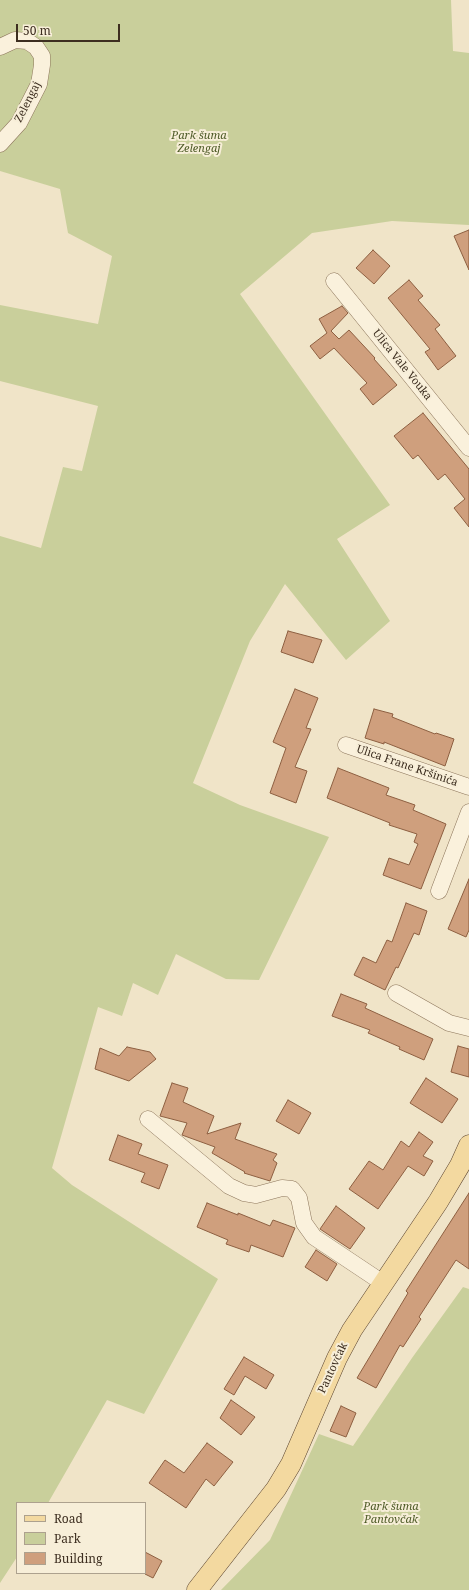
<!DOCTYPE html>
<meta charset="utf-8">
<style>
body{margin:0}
#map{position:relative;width:469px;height:1590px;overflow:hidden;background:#f0e4c8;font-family:"Noto Serif",serif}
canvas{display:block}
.legend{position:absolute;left:16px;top:1502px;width:130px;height:72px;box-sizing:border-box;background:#f7eed8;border:1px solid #ada18e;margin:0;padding:5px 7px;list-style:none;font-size:12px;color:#3d2e20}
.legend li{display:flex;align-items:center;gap:8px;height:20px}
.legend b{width:20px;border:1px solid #ada18e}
.scale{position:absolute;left:16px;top:24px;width:104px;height:18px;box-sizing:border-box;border:2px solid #3d2e20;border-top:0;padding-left:5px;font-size:12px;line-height:14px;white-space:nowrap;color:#3d2e20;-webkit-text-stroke:3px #f7eed8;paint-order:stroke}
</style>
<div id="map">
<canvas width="469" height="1590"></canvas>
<ul class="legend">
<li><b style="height:5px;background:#f3d9a0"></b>Road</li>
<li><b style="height:11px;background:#c9cf9b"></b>Park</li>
<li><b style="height:11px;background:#cf9f7d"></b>Building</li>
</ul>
<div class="scale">50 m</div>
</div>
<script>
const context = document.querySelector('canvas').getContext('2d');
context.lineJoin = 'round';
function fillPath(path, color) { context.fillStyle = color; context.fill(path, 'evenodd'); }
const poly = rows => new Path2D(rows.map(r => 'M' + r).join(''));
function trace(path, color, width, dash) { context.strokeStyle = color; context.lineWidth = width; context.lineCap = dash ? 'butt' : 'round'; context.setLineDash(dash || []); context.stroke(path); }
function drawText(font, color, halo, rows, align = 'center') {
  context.font = font + ' "Noto Serif",serif'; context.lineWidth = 4; context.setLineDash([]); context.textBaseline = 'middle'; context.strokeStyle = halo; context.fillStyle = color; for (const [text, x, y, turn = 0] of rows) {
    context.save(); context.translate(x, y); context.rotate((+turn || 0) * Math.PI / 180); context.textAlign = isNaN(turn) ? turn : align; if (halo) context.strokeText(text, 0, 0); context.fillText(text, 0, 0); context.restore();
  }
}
fillPath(poly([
 [0,0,451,0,453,51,469,53,469,225,392,221,312,233,240,294,390,505,337,539,390,621,346,660,285,584,250,641,193,783,240,805,329,837,259,980,226,979,176,954,158,995,133,983,122,1016,98,1007,52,1168,72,1185,218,1279,144,1414,107,1400,48,1503,17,1503,17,1557,0,1583,0,536,41,548,63,467,82,471,98,406,0,381,0,305,98,324,112,256,68,233,60,189,0,171],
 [463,1287,469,1289,469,1590,221,1590,270,1540,319,1434,353,1446,412,1358]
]), '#c9cf9b');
const building = poly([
 [469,230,469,270,454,236,469,230],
 [373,250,390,266,374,284,356,268,373,250],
 [409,280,423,296,418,300,440,325,435,329,456,356,438,370,425,352,430,349,388,298,409,280],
 [342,306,348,313,331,331,339,339,349,330,375,358,374,359,397,385,373,405,360,389,367,383,334,348,320,359,310,346,327,333,319,319,342,306],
 [423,413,469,469,469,527,454,508,465,499,445,474,438,480,418,455,413,459,394,436,423,413],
 [288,631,322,640,313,663,281,652,288,631],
 [295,689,318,698,306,728,311,729,295,767,307,771,296,803,270,793,286,748,273,742,295,689],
 [374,709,393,714,392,717,435,734,436,733,454,739,445,766,384,742,384,744,365,738,374,709],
 [338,768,389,788,386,795,415,805,413,810,446,824,421,889,383,875,389,858,409,865,418,844,414,842,417,834,389,825,390,823,327,798,338,768],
 [469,879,469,930,466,937,448,929,469,879],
 [406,903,427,911,419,935,414,933,398,968,396,967,385,990,354,975,363,957,376,963,387,940,392,942,406,903],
 [341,994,367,1004,365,1008,433,1039,424,1060,399,1049,400,1047,368,1033,370,1030,332,1016,341,994],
 [458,1046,469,1049,469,1077,451,1072,458,1046],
 [127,1047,150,1052,156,1059,129,1081,95,1069,100,1048,119,1056,127,1047],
 [426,1078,458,1099,442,1123,410,1103,426,1078],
 [172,1083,188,1088,183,1102,214,1116,207,1134,241,1123,235,1139,277,1154,273,1160,277,1163,270,1181,244,1173,245,1172,212,1153,215,1147,182,1135,187,1123,160,1116,172,1083],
 [288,1100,311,1113,299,1134,276,1121,288,1100],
 [419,1132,433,1142,423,1156,433,1161,424,1176,408,1166,378,1209,349,1189,369,1161,383,1170,401,1141,409,1147,419,1132],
 [118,1135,142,1144,138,1154,168,1165,159,1189,141,1182,145,1173,109,1160,118,1135],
 [469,1193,469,1269,456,1260,419,1317,421,1319,403,1347,400,1345,376,1388,357,1378,408,1293,406,1291,469,1193],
 [207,1203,238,1215,238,1213,270,1226,273,1220,295,1228,283,1257,251,1245,249,1252,226,1244,228,1240,197,1227,207,1203],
 [336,1206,365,1228,350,1249,320,1229,336,1206],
 [316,1250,337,1264,327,1281,305,1267,316,1250],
 [244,1357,274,1375,266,1389,245,1376,234,1395,224,1389,244,1357],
 [231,1400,255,1417,241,1435,220,1418,231,1400],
 [341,1406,356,1413,346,1437,330,1431,341,1406],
 [207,1443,233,1462,214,1486,206,1479,186,1508,149,1483,165,1460,184,1473,207,1443],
 [145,1552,162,1561,153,1578,145,1574,145,1552]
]);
fillPath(building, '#cf9f7d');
trace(building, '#8d5f41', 1);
const minor = poly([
 [0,47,15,40,27,41,36,47,42,56,42,65,39,84,19,123,0,144],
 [334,281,469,448],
 [346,745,469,787],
 [439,891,469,812],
 [396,993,449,1023,469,1028],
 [148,1119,229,1186,244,1193,256,1195,282,1188,292,1189,299,1198,304,1223,314,1237,383,1283]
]);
const major = poly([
 [197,1590,276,1489,291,1464,337,1358,352,1330,438,1202,460,1165,469,1145]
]);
trace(minor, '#8d765c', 17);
trace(major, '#5b4430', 21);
trace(minor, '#faf1dc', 16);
trace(major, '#f3d9a0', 20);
drawText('11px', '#3d2e20', '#f7eed8', [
 ["Zelengaj",28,102,-63],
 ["Ulica Vale Vouka",402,365,51],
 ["Ulica Frane Kršinića",407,766,19],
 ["Pantovčak",333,1368,-65]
]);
drawText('italic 11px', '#4d5a26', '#f7eed8', [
 ["Park šuma",199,136],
 ["Zelengaj",199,149],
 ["Park šuma",391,1507],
 ["Pantovčak",391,1520]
]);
</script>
